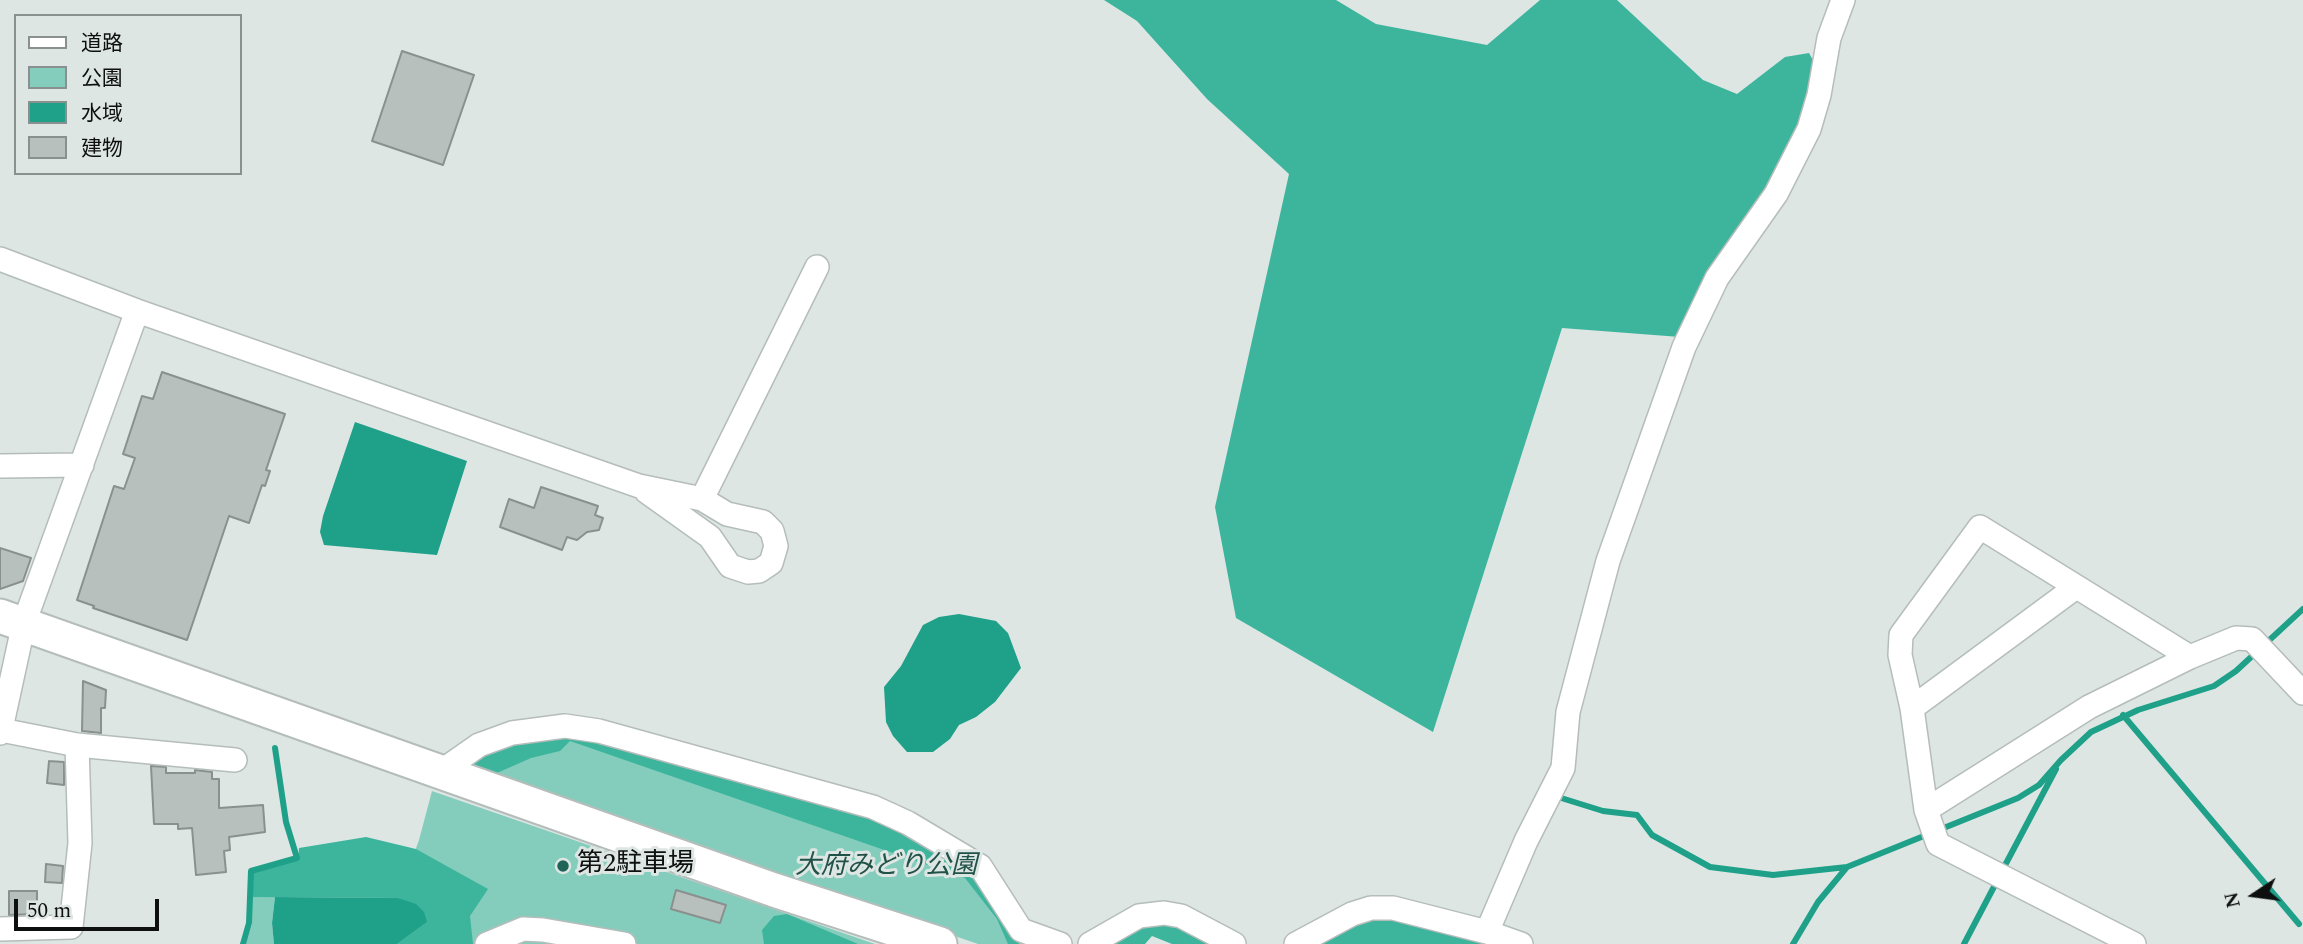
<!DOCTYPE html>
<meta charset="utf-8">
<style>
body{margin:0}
#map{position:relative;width:2303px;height:944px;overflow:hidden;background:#dee6e4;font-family:Spectral,"Noto Sans JP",serif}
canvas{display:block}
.legend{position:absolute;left:14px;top:14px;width:228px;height:161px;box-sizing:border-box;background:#dee6e4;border:2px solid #8a908f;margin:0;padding:9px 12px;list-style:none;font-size:21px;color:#0d100f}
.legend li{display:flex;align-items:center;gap:14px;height:35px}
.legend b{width:35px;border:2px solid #8a908f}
.north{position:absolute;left:2219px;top:860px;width:70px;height:70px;-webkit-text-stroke:5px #dee6e4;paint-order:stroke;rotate:257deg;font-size:19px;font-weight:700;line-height:28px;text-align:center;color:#0d100f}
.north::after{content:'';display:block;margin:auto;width:24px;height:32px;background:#0d100f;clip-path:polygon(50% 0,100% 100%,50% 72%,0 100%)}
.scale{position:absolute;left:14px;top:899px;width:145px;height:32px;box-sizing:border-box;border:4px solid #0d100f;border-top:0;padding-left:9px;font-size:21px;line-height:24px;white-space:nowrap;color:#0d100f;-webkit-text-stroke:5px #dee6e4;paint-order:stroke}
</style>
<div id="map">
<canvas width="2303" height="944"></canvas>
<ul class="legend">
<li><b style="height:9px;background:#fff"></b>道路</li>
<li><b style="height:19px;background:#84cdbc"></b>公園</li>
<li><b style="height:19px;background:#1fa089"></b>水域</li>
<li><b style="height:19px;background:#b8c0be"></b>建物</li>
</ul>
<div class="north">N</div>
<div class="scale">50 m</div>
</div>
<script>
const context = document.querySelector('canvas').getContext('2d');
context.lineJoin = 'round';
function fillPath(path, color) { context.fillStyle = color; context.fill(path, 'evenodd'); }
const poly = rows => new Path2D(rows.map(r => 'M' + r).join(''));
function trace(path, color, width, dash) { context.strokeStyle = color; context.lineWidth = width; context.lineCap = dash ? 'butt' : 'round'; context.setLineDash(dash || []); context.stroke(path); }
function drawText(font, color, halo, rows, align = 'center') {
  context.font = font + ' Spectral,"Noto Sans JP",serif'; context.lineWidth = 6; context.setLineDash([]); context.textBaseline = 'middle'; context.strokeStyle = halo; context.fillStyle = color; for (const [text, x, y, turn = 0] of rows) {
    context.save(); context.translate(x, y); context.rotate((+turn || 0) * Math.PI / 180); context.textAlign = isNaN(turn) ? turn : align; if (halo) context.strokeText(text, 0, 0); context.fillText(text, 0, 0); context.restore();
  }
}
fillPath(poly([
 [558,734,973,872,1042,944,978,944,460,766],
 [432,791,875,944,397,944,416,904,398,898,419,840],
 [252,897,275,897,272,923,274,944,246,944,252,924]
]), '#84cdbc');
fillPath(poly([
 [1104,0,1336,0,1376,24,1487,45,1540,0,1617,0,1703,80,1737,94,1785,57,1809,53,1819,71,1802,129,1680,337,1562,328,1433,732,1236,618,1215,507,1289,174,1207,99,1137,21],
 [531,736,598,737,905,829,973,872,1018,935,1019,944,1008,944,997,919,965,878,570,741,560,751,531,758,497,773,460,766,485,750],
 [366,837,416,849,488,889,470,916,473,944,397,944,427,922,398,898,252,897,253,872,298,860,299,848],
 [787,914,858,944,764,944,762,930,774,916],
 [1388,915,1493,944,1311,944,1357,920],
 [1166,919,1223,944,1172,944,1152,936,1145,944,1101,944,1144,920]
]), '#3db59d');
fillPath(poly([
 [355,422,467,461,437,555,324,545,320,532,323,516],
 [959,614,996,621,1008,633,1021,668,995,702,976,717,959,725,950,739,933,752,907,752,893,736,886,722,884,687,901,666,923,625,939,617],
 [275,897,398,898,416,904,424,912,427,922,397,944,274,944,272,923]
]), '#1fa089');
trace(poly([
 [2123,715,2299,924],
 [1558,797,1603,811,1637,815,1652,835,1710,867,1773,875,1847,867],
 [2002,871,2056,769],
 [243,944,249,923,251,871,297,858,286,822,275,748],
 [1793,944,1818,902,1847,867,2018,798,2039,785,2061,760,2091,732,2138,710,2214,686,2236,671,2303,609],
 [1964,944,1997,881]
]), '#1fa089', 6);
const building = poly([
 [402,51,474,75,443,165,372,141,402,51],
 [162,372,285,414,266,470,270,471,265,486,262,485,249,523,229,516,187,640,93,608,94,606,77,600,114,486,124,489,135,458,123,454,142,396,153,399,162,372],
 [541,487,598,506,595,515,603,518,599,530,587,532,577,540,567,537,562,550,500,527,509,499,534,508,541,487],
 [0,548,31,558,23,581,0,589,0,548],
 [83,681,106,690,105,708,101,708,101,733,82,731,83,681],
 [49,761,64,762,64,785,47,783,49,761],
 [151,766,166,767,166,773,195,773,195,770,212,772,212,779,219,779,219,808,263,805,265,832,229,837,230,850,224,851,226,872,196,875,192,828,178,829,178,824,154,824,151,766],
 [46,864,63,866,62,883,45,882,46,864],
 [676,890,726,905,720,923,671,909,676,890],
 [9,891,37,891,37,914,9,915,9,891]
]);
fillPath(building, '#b8c0be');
trace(building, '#89908e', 2);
const street = poly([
 [0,259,137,311,639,486,702,499,817,267],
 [0,466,82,465],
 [647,492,710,537,730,566,748,572,759,571,771,563,776,546,772,531,763,522,727,514,702,499],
 [1912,708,2076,587],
 [1,730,77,745,235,760],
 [0,733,24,623,137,311],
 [439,773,479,745,512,733,565,726,599,731,873,807,908,823,980,866,1021,930,1060,944],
 [1926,810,2089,707,2190,657,2236,638,2252,639,2303,693],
 [0,929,71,927,80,843,77,745],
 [1487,932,1526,841,1563,768,1568,712,1608,561,1684,347,1717,278,1776,194,1809,129,1819,95,1829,38,1843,0],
 [487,944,523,929,543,930,624,944],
 [1090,944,1139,916,1164,913,1181,916,1234,944],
 [1296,944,1352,914,1371,908,1393,908,1487,932,1521,944],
 [2134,944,1938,844,1926,810,1912,708,1900,655,1901,635,1980,527,2190,657]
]);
const secondary = poly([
 [0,616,774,890,940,944]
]);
trace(street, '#b5bdbb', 26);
trace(secondary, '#b5bdbb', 37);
trace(street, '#fff', 23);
trace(secondary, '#fff', 33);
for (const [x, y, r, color] of [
 [563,866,7,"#1f6457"]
]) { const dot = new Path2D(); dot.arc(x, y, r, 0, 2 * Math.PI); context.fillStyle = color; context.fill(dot); trace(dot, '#dee6e4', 2.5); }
drawText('26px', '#0d100f', '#dee6e4', [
 ["第2駐車場",577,866]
], 'left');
drawText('italic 26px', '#215248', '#dee6e4', [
 ["大府みどり公園",886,868]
]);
</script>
